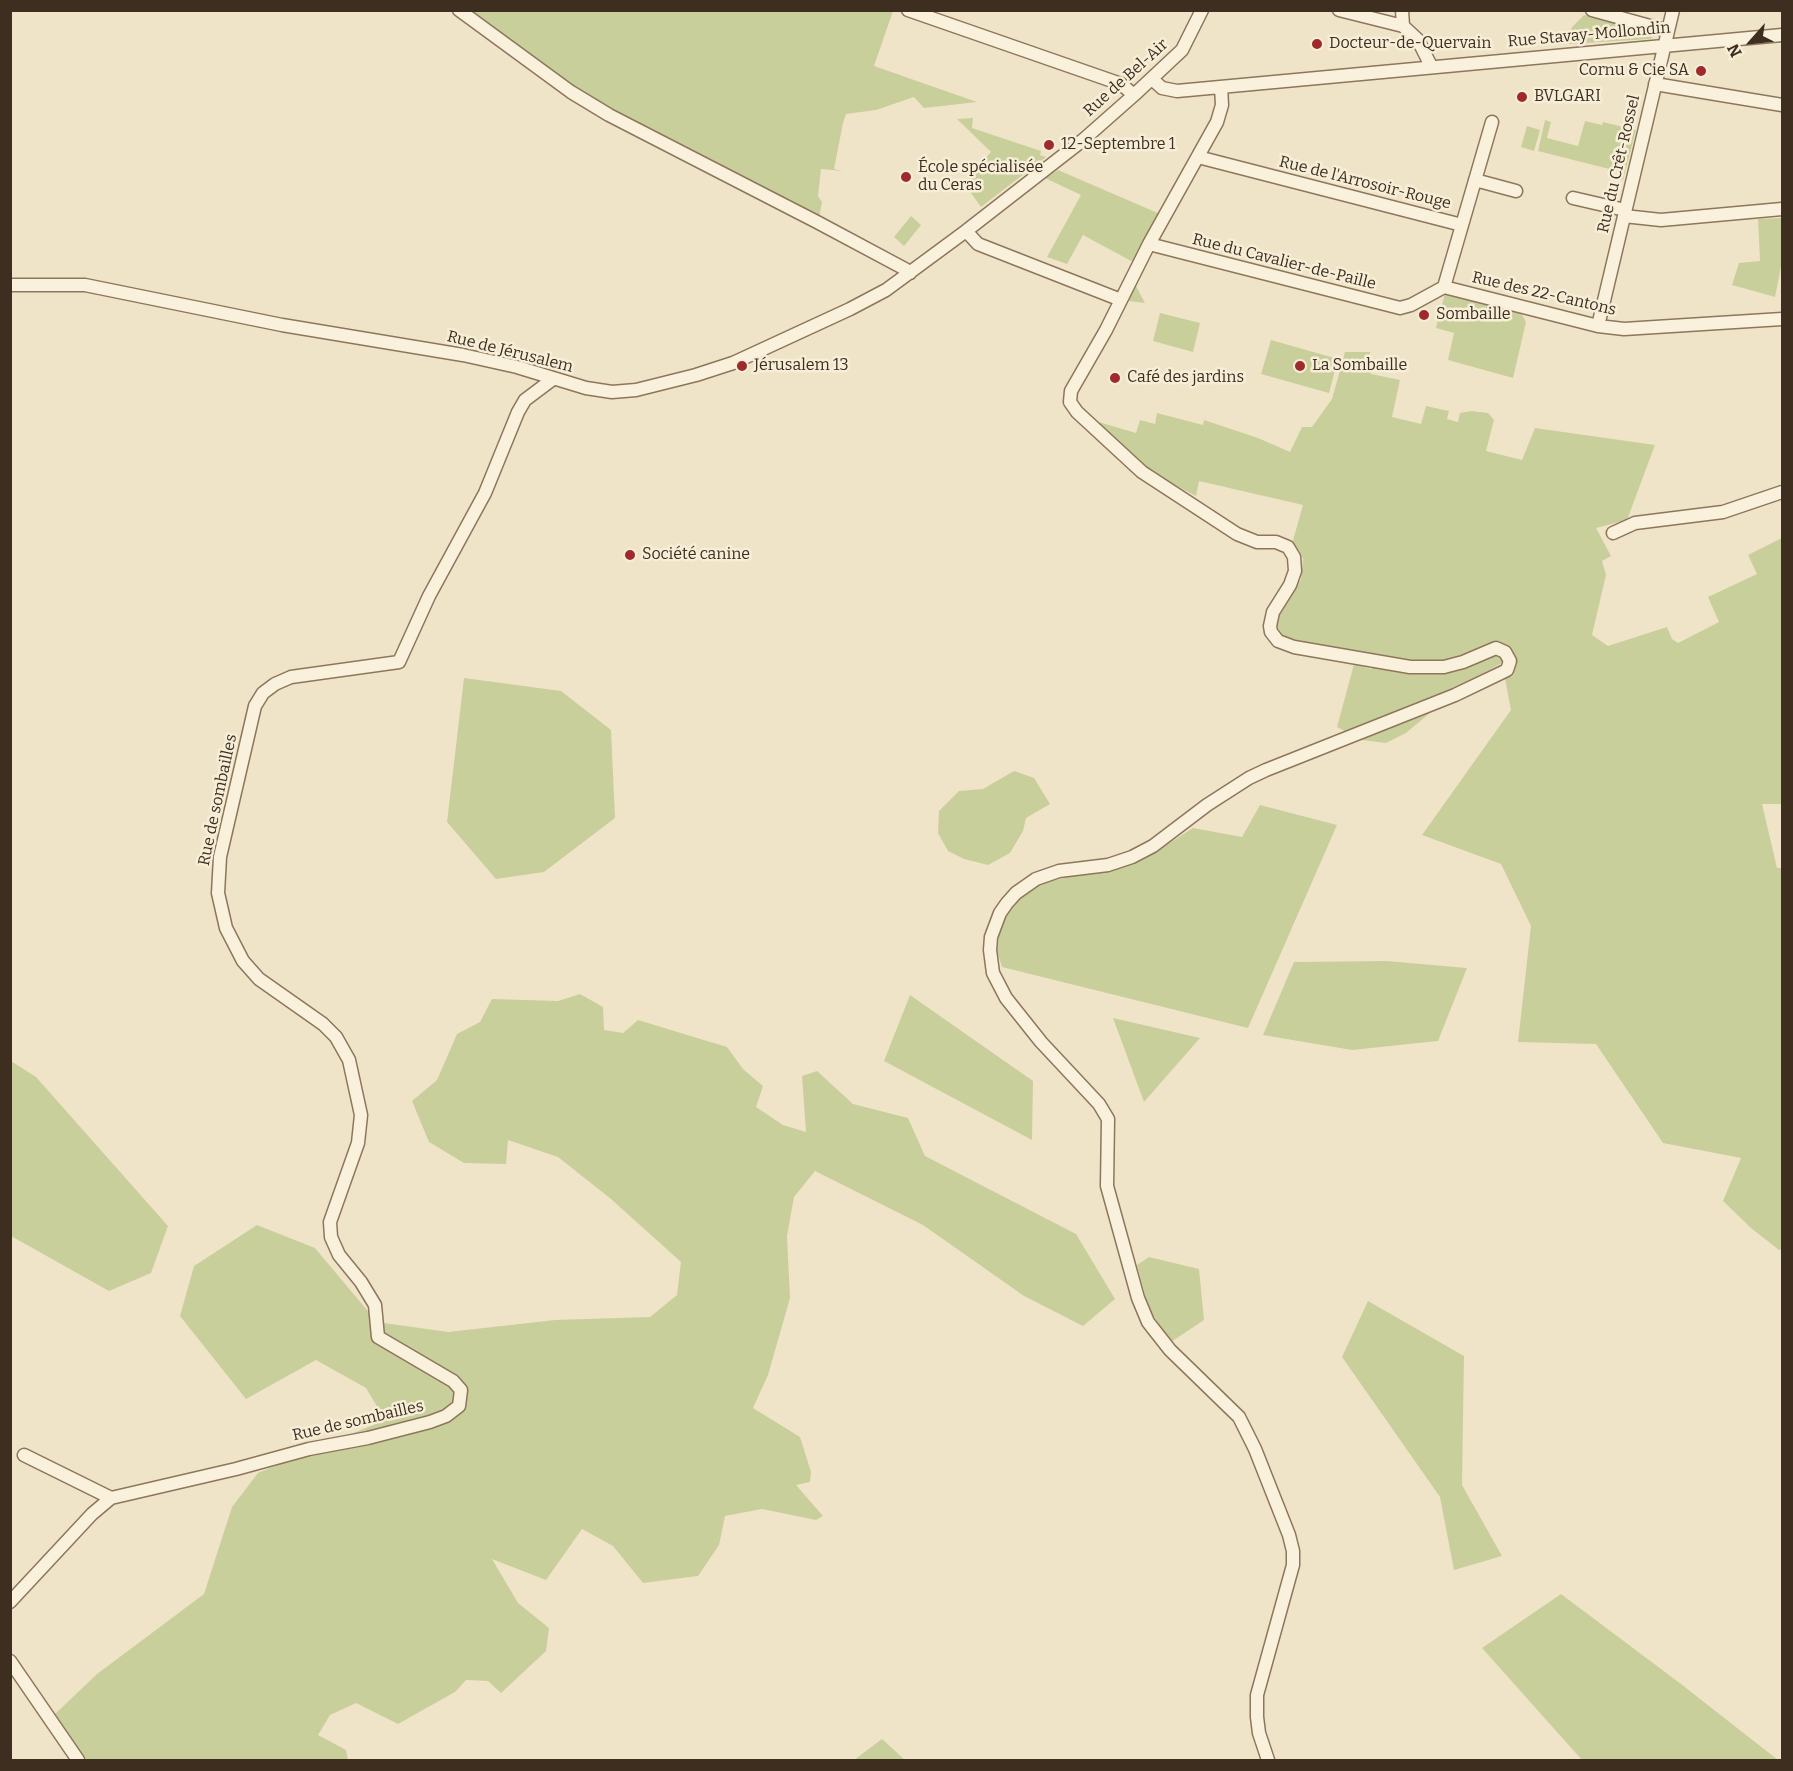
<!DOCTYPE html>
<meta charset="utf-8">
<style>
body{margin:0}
#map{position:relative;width:1793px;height:1771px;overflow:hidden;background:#f0e4c8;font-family:Bitter,serif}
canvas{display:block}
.frame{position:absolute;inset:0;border:12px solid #3d2e20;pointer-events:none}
.north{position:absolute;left:1721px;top:12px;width:60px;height:60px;-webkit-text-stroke:4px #f7eed8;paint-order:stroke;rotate:243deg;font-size:16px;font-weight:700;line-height:24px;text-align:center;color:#3d2e20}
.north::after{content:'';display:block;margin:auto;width:21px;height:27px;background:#3d2e20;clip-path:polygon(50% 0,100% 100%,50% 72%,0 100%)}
</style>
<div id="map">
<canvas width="1793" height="1771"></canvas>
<div class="frame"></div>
<div class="north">N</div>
</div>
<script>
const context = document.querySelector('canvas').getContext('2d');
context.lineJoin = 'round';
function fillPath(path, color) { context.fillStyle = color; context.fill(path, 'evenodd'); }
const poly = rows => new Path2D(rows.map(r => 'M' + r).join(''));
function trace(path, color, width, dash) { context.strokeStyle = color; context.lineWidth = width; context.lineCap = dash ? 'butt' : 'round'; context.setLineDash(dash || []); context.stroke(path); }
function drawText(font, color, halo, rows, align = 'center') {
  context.font = font + ' Bitter,serif'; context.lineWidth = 5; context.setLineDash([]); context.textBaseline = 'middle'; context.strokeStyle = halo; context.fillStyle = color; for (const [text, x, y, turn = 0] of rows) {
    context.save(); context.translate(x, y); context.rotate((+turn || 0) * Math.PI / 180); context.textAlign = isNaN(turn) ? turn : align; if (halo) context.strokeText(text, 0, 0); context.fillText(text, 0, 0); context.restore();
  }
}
fillPath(poly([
 [465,11,893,11,874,66,977,102,924,108,914,97,876,110,846,114,843,123,834,169,843,171,821,169,818,196,822,202,819,218,591,103],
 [1584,15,1652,30,1656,35,1650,39,1553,45,1554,38,1563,39,1564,32,1570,33,1572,27],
 [973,118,972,128,1041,151,1040,155,1046,157,981,207,964,183,991,152,957,119],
 [1545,120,1551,122,1547,138,1578,146,1585,121,1602,125,1603,122,1636,130,1623,180,1620,179,1621,172,1538,151],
 [1527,126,1540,130,1534,151,1521,147],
 [1058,170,1160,214,1133,262,1083,235,1067,264,1047,257,1081,195,1045,178],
 [911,216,921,225,904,246,894,237],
 [1782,218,1782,266,1781,267,1775,297,1732,285,1739,263,1760,261,1758,219],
 [1136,286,1145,303,1128,301],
 [1445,293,1521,313,1526,322,1513,378,1448,360,1454,333,1436,328],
 [1160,313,1200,323,1193,352,1153,341],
 [1271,340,1338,359,1329,393,1261,374],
 [1345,352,1370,352,1371,374,1400,380,1392,417,1421,424,1426,406,1449,411,1447,419,1458,422,1460,413,1471,411,1488,413,1494,420,1486,451,1522,460,1535,428,1655,445,1627,520,1596,528,1611,556,1602,561,1606,575,1592,635,1608,646,1667,627,1672,639,1678,643,1719,622,1708,597,1757,574,1748,555,1782,538,1782,804,1762,804,1777,868,1782,868,1782,1249,1779,1250,1751,1228,1723,1201,1741,1158,1663,1143,1596,1044,1518,1042,1531,926,1501,864,1422,835,1511,710,1502,663,1454,689,1431,712,1406,733,1386,743,1362,740,1337,727,1354,664,1371,669,1384,659,1289,641,1280,634,1277,625,1277,620,1301,579,1303,559,1299,550,1292,544,1303,505,1199,481,1196,496,1142,468,1092,420,1136,433,1140,420,1155,424,1157,413,1203,425,1204,420,1258,438,1290,452,1302,427,1312,427,1332,399],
 [464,678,561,691,611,730,615,818,544,872,496,879,447,822],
 [1014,771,1034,778,1050,804,1026,818,1023,831,1010,853,988,865,964,859,948,851,938,833,939,811,959,791,983,789],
 [1260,805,1337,825,1248,1028,1002,967,996,948,1005,913,1018,897,1038,884,1143,860,1193,828,1242,837],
 [1387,961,1467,968,1438,1041,1352,1050,1263,1035,1294,962],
 [580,994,603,1007,604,1030,623,1033,638,1020,727,1047,743,1069,763,1086,756,1107,783,1125,806,1132,802,1076,817,1071,853,1104,908,1118,925,1156,1076,1234,1115,1299,1083,1326,1024,1296,923,1225,815,1171,794,1197,787,1236,790,1298,768,1375,753,1408,800,1437,811,1472,810,1482,796,1485,823,1516,816,1520,762,1509,725,1516,719,1545,698,1576,643,1583,613,1546,582,1529,546,1580,492,1559,518,1603,549,1628,546,1651,501,1693,488,1681,466,1680,455,1692,398,1724,356,1703,330,1715,318,1735,346,1750,348,1760,87,1760,54,1715,97,1674,204,1594,232,1507,258,1473,385,1420,366,1388,316,1360,246,1399,180,1316,194,1266,257,1225,315,1248,377,1322,448,1332,555,1320,650,1317,677,1295,681,1262,611,1199,558,1157,508,1140,506,1164,464,1163,429,1142,412,1101,437,1080,457,1034,480,1022,492,999,558,1001],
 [910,995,1033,1081,1032,1140,884,1061],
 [1113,1018,1200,1038,1144,1102],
 [11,1061,36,1077,168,1226,151,1273,109,1291,11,1236],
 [1149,1257,1199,1269,1204,1320,1171,1342,1149,1309,1137,1265],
 [1368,1301,1464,1356,1462,1485,1502,1556,1454,1570,1440,1497,1342,1357],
 [1561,1594,1681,1684,1778,1760,1582,1760,1482,1648],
 [882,1739,905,1760,854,1760]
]), '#c9cf9b');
const minor = poly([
 [459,10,571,92,609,115,817,222,905,269,910,273],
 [908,10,1121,84,1134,95],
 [1339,10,1403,26,1418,40,1431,66],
 [1402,10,1403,26],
 [1592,10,1668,31],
 [1152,79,1162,88,1177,91,1782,35],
 [1655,84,1782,105],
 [1221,87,1222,105,1217,122,1149,244,1106,330,1071,391,1070,402,1077,412,1142,472,1237,534,1257,542,1276,542,1288,547,1294,557,1295,571,1290,585,1273,612,1270,626,1271,632,1278,641,1294,647,1410,667,1444,667,1463,662,1496,648,1505,652,1510,661,1507,670,1503,672,1455,695,1266,770,1249,778,1207,805,1153,846,1132,857,1108,865,1059,871,1036,879,1016,893,1007,903,1000,913,991,937,990,950,993,973,1006,998,1041,1042,1099,1104,1108,1119,1107,1186,1138,1298,1148,1322,1170,1350,1239,1417,1255,1449,1289,1535,1293,1551,1293,1565,1257,1695,1257,1717,1259,1733,1268,1760],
 [1198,157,1462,225],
 [1475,180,1516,191],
 [1573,198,1625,210],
 [1624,216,1661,220,1782,209],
 [966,231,978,244,1121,300],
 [1149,244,1400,308,1411,305,1444,287,1598,326,1624,329,1782,319],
 [10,285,85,285,282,325,463,355,517,367,586,388,612,392,636,390,696,375,733,363,850,309,886,290,966,231,1083,140,1134,95,1182,50,1202,10],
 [1444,287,1492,122],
 [1598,326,1673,10],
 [1613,533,1635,523,1723,512,1782,492],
 [24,1455,111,1498],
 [10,1602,92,1514,111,1498,236,1469,309,1449,368,1438,430,1422,446,1416,459,1406,461,1390,453,1381,378,1337,375,1305,361,1282,339,1255,331,1237,330,1222,358,1143,361,1115,349,1060,336,1037,323,1024,259,979,243,961,226,928,218,893,220,857,255,706,263,693,275,684,291,677,399,662,429,596,485,493,518,412,525,400,553,379],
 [10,1661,78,1760]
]);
trace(minor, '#8d765c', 15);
trace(minor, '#faf1dc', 12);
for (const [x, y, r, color] of [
 [1317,44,6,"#9e2a2b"],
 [1701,71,6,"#9e2a2b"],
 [1522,97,6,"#9e2a2b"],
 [1049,145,6,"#9e2a2b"],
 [906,177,6,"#9e2a2b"],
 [1424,315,6,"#9e2a2b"],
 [742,366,6,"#9e2a2b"],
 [1300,366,6,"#9e2a2b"],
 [1115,378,6,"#9e2a2b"],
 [630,555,6,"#9e2a2b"]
]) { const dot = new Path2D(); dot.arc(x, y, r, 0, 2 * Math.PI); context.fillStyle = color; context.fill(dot); trace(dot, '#f7eed8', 2); }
drawText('16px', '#3d2e20', '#f7eed8', [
 ["Rue Stavay-Mollondin",1589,35,-5],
 ["Rue de Bel-Air",1126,78,-42],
 ["Rue du Crêt-Rossel",1619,164,-77],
 ["Rue de l'Arrosoir-Rouge",1365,183,14],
 ["Rue du Cavalier-de-Paille",1284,262,14],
 ["Rue des 22-Cantons",1544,294,13],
 ["Rue de Jérusalem",510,352,14],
 ["Rue de sombailles",218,800,-78],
 ["Rue de sombailles",358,1421,-13]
]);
drawText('16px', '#3d2e20', '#f7eed8', [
 ["Docteur-de-Quervain",1329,44],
 ["Cornu & Cie SA",1689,71,"right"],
 ["BVLGARI",1534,97],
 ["12-Septembre 1",1061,145],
 ["École spécialisée",918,168],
 ["du Ceras",918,186],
 ["Sombaille",1436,315],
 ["Jérusalem 13",754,366],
 ["La Sombaille",1312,366],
 ["Café des jardins",1127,378],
 ["Société canine",642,555]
], 'left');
</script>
